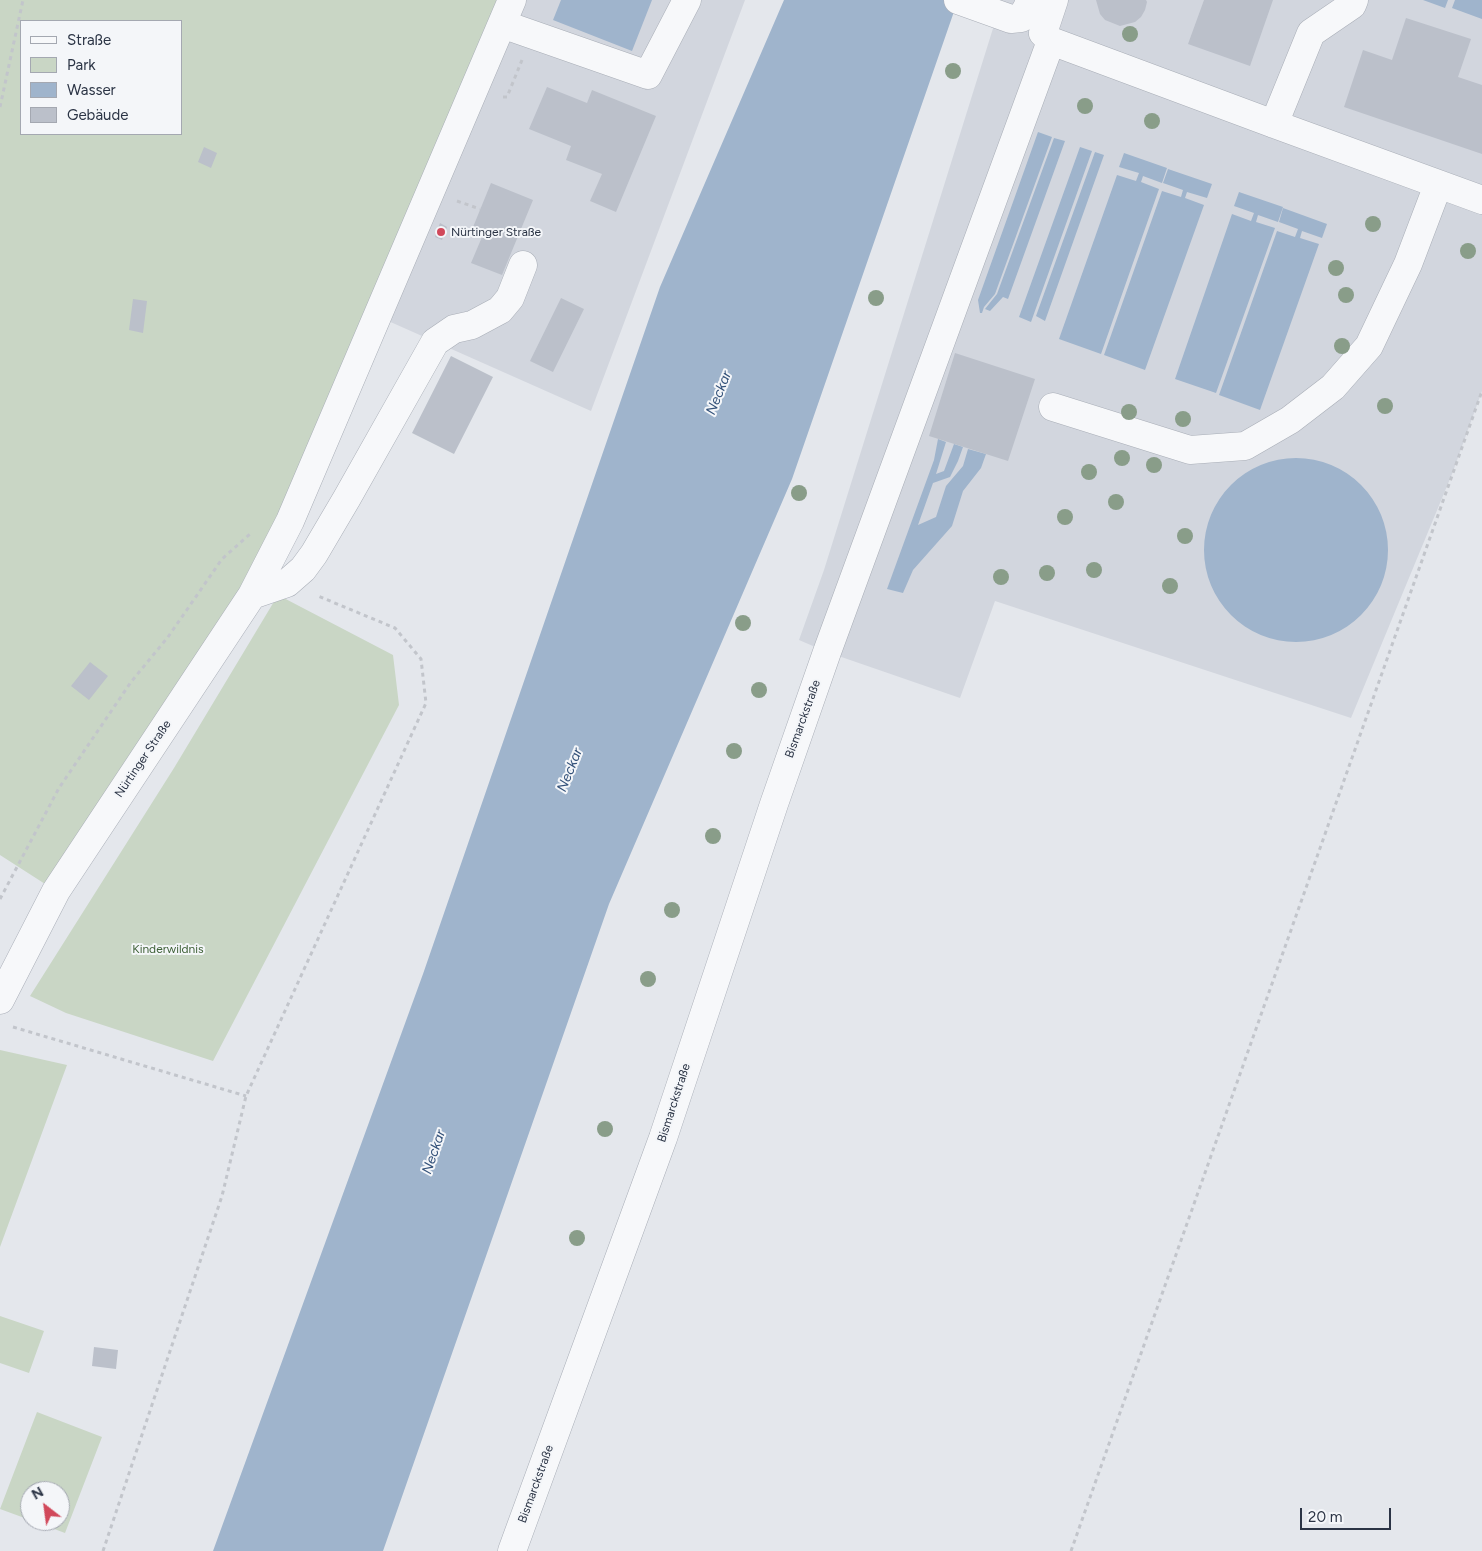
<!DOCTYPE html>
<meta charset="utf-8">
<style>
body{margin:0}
#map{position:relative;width:1482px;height:1551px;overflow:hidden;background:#e4e7ec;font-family:Figtree,sans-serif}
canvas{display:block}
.legend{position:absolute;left:20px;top:20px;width:162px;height:115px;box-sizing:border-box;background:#f4f6f9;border:1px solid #a4a8b1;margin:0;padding:6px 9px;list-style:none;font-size:15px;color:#2b3445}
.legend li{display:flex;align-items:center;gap:10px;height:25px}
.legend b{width:25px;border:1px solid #a4a8b1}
.north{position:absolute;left:20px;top:1481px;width:50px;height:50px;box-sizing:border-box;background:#f4f6f9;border:1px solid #a4a8b1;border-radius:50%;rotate:330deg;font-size:14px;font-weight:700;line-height:20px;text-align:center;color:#2b3445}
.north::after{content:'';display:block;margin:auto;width:18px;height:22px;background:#d1495b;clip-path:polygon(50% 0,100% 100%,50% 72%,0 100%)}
.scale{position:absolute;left:1300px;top:1508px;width:91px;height:22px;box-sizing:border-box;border:2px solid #2b3445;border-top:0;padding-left:6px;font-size:15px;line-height:18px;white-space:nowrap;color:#2b3445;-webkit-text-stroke:4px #f4f6f9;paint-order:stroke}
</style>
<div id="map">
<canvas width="1482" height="1551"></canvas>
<ul class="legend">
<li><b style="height:6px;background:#f7f8fa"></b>Straße</li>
<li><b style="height:14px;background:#c9d6c5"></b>Park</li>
<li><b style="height:14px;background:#9fb4cc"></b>Wasser</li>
<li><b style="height:14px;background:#bbc0ca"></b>Gebäude</li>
</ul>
<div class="north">N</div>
<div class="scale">20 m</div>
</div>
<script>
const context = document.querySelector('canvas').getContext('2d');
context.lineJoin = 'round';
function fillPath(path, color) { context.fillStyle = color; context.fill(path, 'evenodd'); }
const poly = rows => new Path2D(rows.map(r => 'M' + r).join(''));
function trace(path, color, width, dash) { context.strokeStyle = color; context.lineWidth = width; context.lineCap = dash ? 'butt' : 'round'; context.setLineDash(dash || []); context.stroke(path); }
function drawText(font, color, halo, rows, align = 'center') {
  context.font = font + ' Figtree,sans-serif'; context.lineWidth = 4; context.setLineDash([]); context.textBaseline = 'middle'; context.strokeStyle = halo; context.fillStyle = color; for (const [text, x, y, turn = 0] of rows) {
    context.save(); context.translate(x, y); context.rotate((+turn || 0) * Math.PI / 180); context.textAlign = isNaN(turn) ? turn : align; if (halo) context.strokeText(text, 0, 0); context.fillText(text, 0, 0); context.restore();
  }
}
fillPath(poly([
 [512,0,745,0,591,411,377,316],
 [999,0,1482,0,1482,391,1452,474,1351,718,995,601,960,698,827,652,799,640,824,570,995,22]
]), '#d2d6de');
fillPath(poly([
 [0,0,512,0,290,521,56,891,0,855],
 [21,21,181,21,181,134,21,134],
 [278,595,393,655,399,705,213,1061,66,1013,30,996,174,768],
 [0,1050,67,1065,0,1247],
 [0,1316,44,1331,29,1373,0,1363],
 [37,1412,102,1437,65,1533,33,1521,60,1521,60,1491,30,1491,30,1520,0,1509]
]), '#c9d6c5');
fillPath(poly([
 [561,0,652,0,632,51,553,20],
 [784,0,958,0,792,479,609,904,383,1551,213,1551,423,974,660,287],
 [1423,0,1448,0,1445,8],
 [1455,0,1482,0,1482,19,1452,8],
 [1038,132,1052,137,995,294,984,307,982,313,980,313,978,300],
 [1054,138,1065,141,1008,299,1003,297,990,311,985,309,997,294],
 [1080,147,1092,151,1031,322,1019,317],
 [1095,152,1104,155,1045,321,1036,316],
 [1124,153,1167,168,1162,183,1143,176,1141,182,1159,189,1101,354,1059,339,1117,175,1136,181,1139,173,1119,167],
 [1168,169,1212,184,1207,198,1187,192,1185,198,1204,205,1145,370,1104,355,1162,191,1181,197,1183,190,1163,183],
 [1239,192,1283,207,1278,222,1258,215,1256,222,1275,228,1216,393,1175,379,1232,214,1251,221,1254,213,1234,206],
 [1283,208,1327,224,1322,238,1302,231,1300,238,1319,244,1260,410,1219,395,1277,231,1295,237,1298,229,1279,222],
 [938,439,946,442,936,474,944,471,954,444,963,447,958,461,950,477,933,483,918,525,936,517,946,486,963,466,968,449,986,454,981,468,963,491,952,526,913,570,903,593,887,589,934,460],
 '1204 550a92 92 0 1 1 184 0a92 92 0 1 1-184 0Z'
]), '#9fb4cc');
fillPath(poly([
 [1096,0,1146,0,1147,2,1145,10,1141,17,1135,22,1120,26,1105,20,1100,14],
 [1204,0,1273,0,1250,66,1188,44],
 [1406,18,1471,39,1458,77,1482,85,1482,154,1344,107,1363,50,1392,60],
 [547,87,587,103,592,90,656,116,616,212,590,201,602,174,566,160,571,146,529,129],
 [204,147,217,153,211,168,198,162],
 [491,183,533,200,502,275,471,263,482,237,471,232],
 [440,223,447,227,442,240,435,237],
 [561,298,584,309,553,372,530,361],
 [133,299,147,301,143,333,129,330],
 [955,353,1035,379,1008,461,929,436],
 [451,356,493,377,454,454,412,433],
 [90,662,108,676,89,700,71,686],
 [94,1347,118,1350,116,1369,92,1366]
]), '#bbc0ca');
const minor = poly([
 [958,0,1011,19,1021,18,1027,8,1030,0],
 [502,24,648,75,687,0],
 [1051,41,1043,33,1054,0],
 [1274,124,1311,33,1352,5,1354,0],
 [1053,407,1190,450,1245,446,1290,420,1333,387,1369,346,1408,264,1438,185],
 [252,595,287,583,303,569,314,554,347,498,435,342,454,329,472,325,500,310,510,298,523,265],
 [0,1000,56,891,252,595,290,521,512,0],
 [512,1551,663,1138,774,804,827,652,1051,41,1274,124,1482,200]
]);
trace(minor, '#a9aeb7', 29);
trace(poly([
 [503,97,507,97,522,60],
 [0,107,23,0],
 [457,201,480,209],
 [0,899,59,788,131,682,168,637,222,559,250,534],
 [13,1027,246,1096],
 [103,1551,222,1196,246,1096,426,703,421,659,395,628,318,596],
 [1071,1551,1482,391]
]), '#c2c5cb', 3, [4, 4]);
trace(minor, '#f7f8fa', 28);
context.fillStyle = '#899d89';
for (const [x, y] of [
 [1130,34],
 [953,71],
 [1085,106],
 [1152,121],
 [1373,224],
 [1468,251],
 [1336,268],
 [1346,295],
 [876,298],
 [1342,346],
 [1385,406],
 [1129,412],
 [1183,419],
 [1122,458],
 [1154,465],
 [1089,472],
 [799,493],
 [1116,502],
 [1065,517],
 [1185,536],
 [1094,570],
 [1047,573],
 [1001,577],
 [1170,586],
 [743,623],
 [759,690],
 [734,751],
 [713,836],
 [672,910],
 [648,979],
 [605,1129],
 [577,1238]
]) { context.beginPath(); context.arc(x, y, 8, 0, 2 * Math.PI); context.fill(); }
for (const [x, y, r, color] of [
 [441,232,5,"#d1495b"]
]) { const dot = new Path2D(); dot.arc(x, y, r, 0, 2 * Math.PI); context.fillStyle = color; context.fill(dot); trace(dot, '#f4f6f9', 2); }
drawText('12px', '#2b3445', '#f4f6f9', [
 ["Nürtinger Straße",451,232]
], 'left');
drawText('12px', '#2b3445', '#f4f6f9', [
 ["Bismarckstraße",803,719,-70],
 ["Nürtinger Straße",143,759,-56],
 ["Bismarckstraße",674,1103,-72],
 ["Bismarckstraße",536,1484,-70]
]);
drawText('12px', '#3f6138', '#f4f6f9', [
 ["Kinderwildnis",168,949]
]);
drawText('italic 14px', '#34527a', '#f4f6f9', [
 ["Neckar",719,393,-68],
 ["Neckar",570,770,-68],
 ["Neckar",434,1152,-71]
]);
</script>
